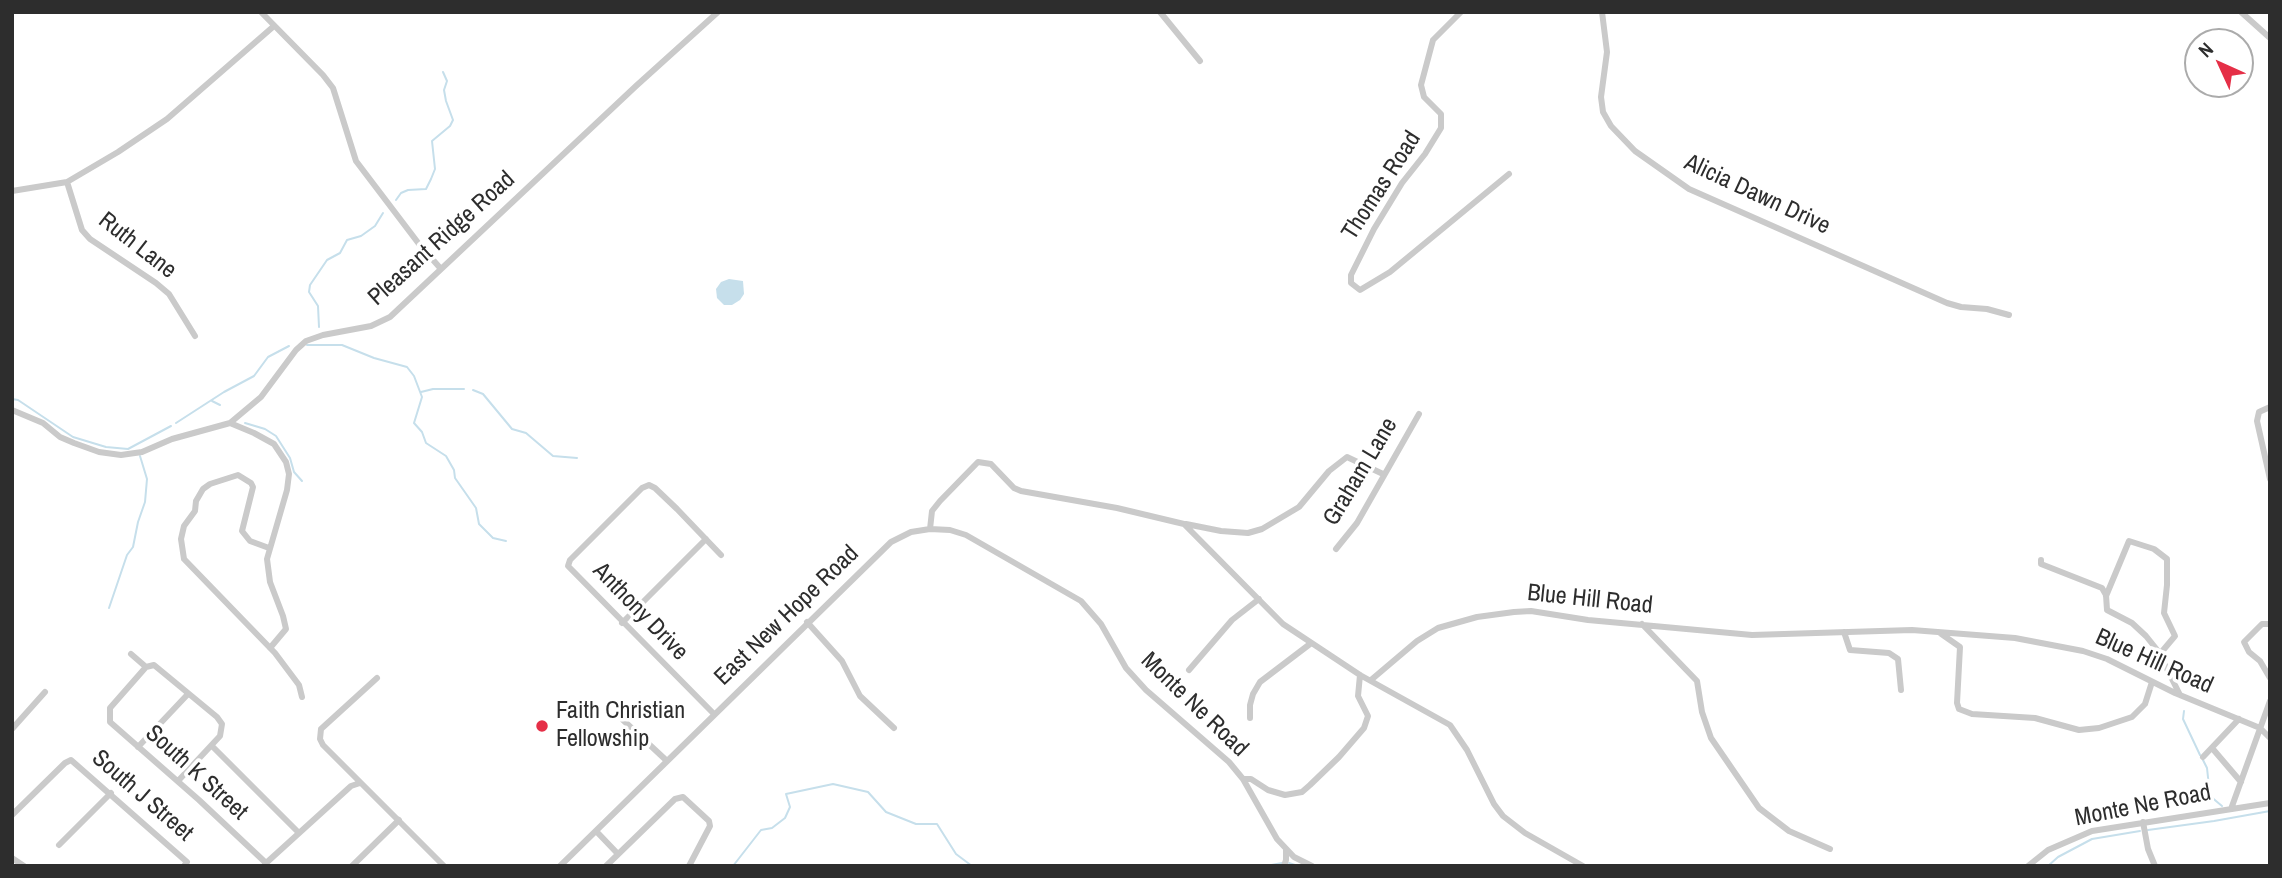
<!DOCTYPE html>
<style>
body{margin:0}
#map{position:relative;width:2282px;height:878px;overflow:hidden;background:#fff;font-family:"Archivo Narrow",sans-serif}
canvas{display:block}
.frame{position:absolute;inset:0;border:14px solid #2d2d2d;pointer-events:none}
.north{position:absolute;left:2184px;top:28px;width:70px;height:70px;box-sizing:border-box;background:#fff;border:2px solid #ababab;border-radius:50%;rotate:315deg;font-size:19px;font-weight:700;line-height:28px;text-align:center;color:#2d2d2d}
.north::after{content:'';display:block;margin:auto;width:24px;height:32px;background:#e52f47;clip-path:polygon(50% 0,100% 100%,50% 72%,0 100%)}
</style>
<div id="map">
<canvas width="2282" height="878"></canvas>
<div class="frame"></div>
<div class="north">N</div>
</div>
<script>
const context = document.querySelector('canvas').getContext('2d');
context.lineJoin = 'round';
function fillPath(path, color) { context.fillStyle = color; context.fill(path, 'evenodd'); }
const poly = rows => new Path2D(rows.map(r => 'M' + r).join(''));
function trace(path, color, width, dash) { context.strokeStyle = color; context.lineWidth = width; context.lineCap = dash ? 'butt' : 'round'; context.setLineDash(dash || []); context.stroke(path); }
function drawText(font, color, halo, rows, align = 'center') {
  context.font = font + ' "Archivo Narrow",sans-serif'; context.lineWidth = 7; context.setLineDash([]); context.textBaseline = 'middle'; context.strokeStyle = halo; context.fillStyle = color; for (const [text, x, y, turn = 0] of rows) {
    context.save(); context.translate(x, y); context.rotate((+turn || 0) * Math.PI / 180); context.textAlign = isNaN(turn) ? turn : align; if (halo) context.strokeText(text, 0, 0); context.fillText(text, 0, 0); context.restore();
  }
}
fillPath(poly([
 [729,279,743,281,744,294,740,300,732,305,724,305,717,298,716,289,721,282]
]), '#c6dfeb');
trace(poly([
 [396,200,401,193,408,190,426,189,431,179,435,169,432,141,450,126,453,120,446,101,444,90,447,81,443,72],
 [319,327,318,306,309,292,310,285,327,260,340,253,347,240,361,236,375,226,383,213],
 [307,345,342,345,374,358,407,367,414,376,422,397,414,423,422,432,426,443,446,456,454,470,455,478,476,508,479,524,493,538,506,541],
 [473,390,483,394,512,429,526,433,553,456,577,458],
 [421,392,433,389,464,389],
 [12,399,18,400,73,437,106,447,128,449,171,426],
 [212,401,220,405],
 [176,423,224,392,254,376,268,357,289,346],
 [245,423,265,429,276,436,290,458,294,472,302,481],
 [109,608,127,555,133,547,138,522,145,502,147,479,140,456],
 [2184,711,2183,719,2200,755],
 [2203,760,2207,768,2210,796,2222,806],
 [2148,830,2214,821,2270,811],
 [1289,863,1295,865],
 [733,866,761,830,772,828,785,818,790,807,786,794,833,784,868,792,886,812,916,824,937,824,956,854,972,866],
 [1266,866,1282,863],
 [2048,866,2058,857,2092,839,2140,831]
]), '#c6dfeb', 2);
trace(poly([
 [261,12,323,75,333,88,356,161,419,244,441,269],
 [1160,12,1200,61],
 [1461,12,1433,40,1421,85,1424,97,1441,114,1441,128,1425,154,1402,183,1374,229,1351,275,1351,283,1360,290,1390,272,1509,174],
 [1602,12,1607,52,1601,97,1603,112,1611,126,1635,151,1689,189,1947,303,1961,307,1987,309,2009,315],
 [2241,12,2270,38],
 [67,182,82,230,90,239,156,283,169,294,195,336],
 [12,191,67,182,118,152,167,119,274,26],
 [2270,407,2259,412,2257,421,2270,479],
 [12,410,43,423,60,437,74,443,99,452,121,455,142,452,172,439,230,423,261,397,296,350,306,341,323,335,371,326,390,317,636,86,718,12],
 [230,423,254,433,274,444,286,462,289,474,287,490,267,559,270,582,283,616,286,629,270,648],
 [1186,524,1221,531,1248,533,1262,529,1299,507,1329,471,1347,457,1383,474],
 [930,529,932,511,940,501,978,462,991,464,1014,488,1021,491,1117,508,1184,524,1283,624,1360,675,1450,725,1467,750,1494,804,1503,816,1525,833,1583,866],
 [269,548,250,541,242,531,253,487,251,483,238,475,210,484,203,489,196,501,195,511,184,526,181,539,184,559,275,653,299,685,302,697],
 [1336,549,1357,523,1419,414],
 [2041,560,2041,564,2102,588,2106,595,2107,610,2132,623,2146,636,2158,651,2180,695],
 [2106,596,2129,541,2154,549,2167,559,2167,585,2164,613,2175,636,2159,655],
 [807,622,842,661,860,696,894,728],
 [622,623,706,539],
 [1642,624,1697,681,1702,712,1711,738,1759,808,1789,831,1830,849],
 [2270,624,2262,624,2244,642,2249,652,2260,661,2270,678],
 [1844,632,1850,650,1889,653,1898,659,1901,690],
 [1940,633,1960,647,1957,703,1959,709,1972,714,2035,718,2079,730,2099,728,2132,717,2145,704,2152,682],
 [131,654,146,667,154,665,217,717,222,724,220,736,178,781],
 [146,667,110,708,110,722,199,800,266,863],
 [1189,670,1232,620,1259,599],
 [377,678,321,729,320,739,323,745,444,866],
 [1371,680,1417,641,1438,628,1477,617,1514,612,1531,611,1588,620,1752,635,1912,630,2015,638,2083,651,2107,659,2175,693,2260,728,2270,738],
 [714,714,568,566,570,560,642,488,649,485,655,488,677,509,721,555],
 [1250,718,1250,705,1253,694,1260,682,1310,644],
 [623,720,667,761],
 [12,729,45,692],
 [212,746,299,833],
 [138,747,188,694],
 [2212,748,2241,782],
 [2203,757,2239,719],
 [1243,779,1251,779,1268,790,1285,795,1302,792,1310,785,1339,757,1364,728,1368,716,1358,696,1360,675],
 [2231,809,2270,701],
 [12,815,65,763,71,760,187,862,184,866],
 [2143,822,2148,849,2155,866],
 [596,831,618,854],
 [59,845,111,793],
 [12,858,24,866],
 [265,864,351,786,360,783],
 [352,866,399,820],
 [560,866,891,542,911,532,930,529,950,530,966,535,1081,601,1101,624,1126,668,1146,690,1229,762,1243,779,1277,839,1294,857,1312,866],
 [606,866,675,799,683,797,709,821,710,826,689,866],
 [1284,866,1286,860,1286,850],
 [2028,866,2048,850,2092,831,2270,803]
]), '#cacaca', 6);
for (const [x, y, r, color] of [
 [542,726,7,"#e52f47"]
]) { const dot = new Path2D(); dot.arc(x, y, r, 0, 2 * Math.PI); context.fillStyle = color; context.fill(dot); trace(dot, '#fff', 2.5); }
drawText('24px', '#2d2d2d', '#fff', [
 ["Thomas Road",1382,186,-57],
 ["Alicia Dawn Drive",1757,195,25],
 ["Pleasant Ridge Road",442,239,-42],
 ["Ruth Lane",137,246,38],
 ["Graham Lane",1361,472,-59],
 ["Blue Hill Road",1590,600,6],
 ["Anthony Drive",640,612,46],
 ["East New Hope Road",787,616,-44],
 ["Blue Hill Road",2154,662,24],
 ["Monte Ne Road",1194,705,44],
 ["South K Street",196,773,42],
 ["South J Street",142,796,41],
 ["Monte Ne Road",2143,806,-11]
]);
drawText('24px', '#2d2d2d', '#fff', [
 ["Faith Christian",556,712],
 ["Fellowship",556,740]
], 'left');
</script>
